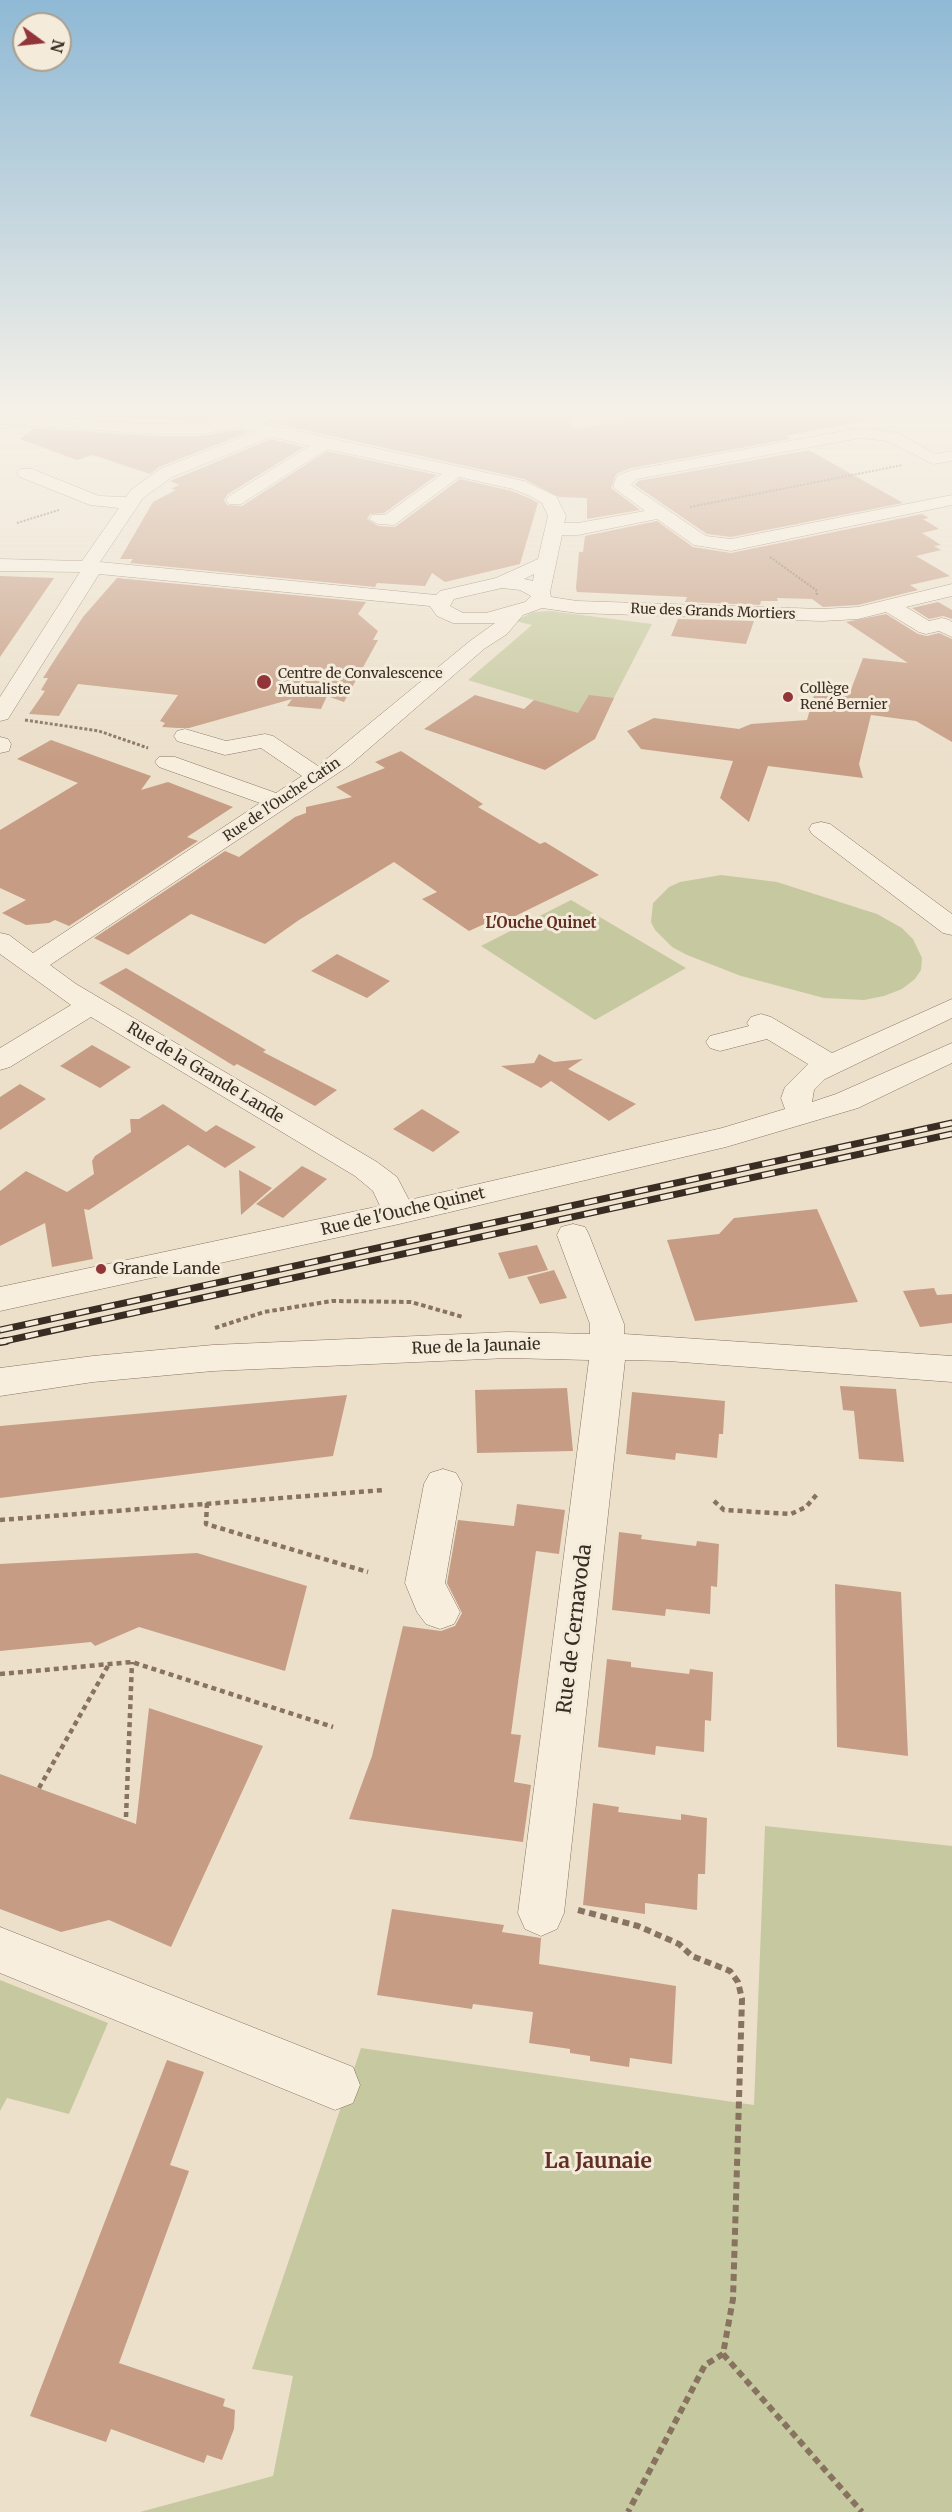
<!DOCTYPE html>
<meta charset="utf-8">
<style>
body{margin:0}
#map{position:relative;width:952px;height:2512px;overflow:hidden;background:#ece0cb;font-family:Merriweather,serif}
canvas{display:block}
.north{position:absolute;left:12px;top:12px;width:60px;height:60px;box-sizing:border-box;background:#f4ebda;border:2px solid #a99f90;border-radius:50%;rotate:105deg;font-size:16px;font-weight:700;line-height:24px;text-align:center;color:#392c22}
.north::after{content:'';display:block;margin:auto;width:21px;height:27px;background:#913539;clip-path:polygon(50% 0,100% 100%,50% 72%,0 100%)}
</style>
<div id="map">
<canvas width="952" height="2512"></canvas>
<div class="north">N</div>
</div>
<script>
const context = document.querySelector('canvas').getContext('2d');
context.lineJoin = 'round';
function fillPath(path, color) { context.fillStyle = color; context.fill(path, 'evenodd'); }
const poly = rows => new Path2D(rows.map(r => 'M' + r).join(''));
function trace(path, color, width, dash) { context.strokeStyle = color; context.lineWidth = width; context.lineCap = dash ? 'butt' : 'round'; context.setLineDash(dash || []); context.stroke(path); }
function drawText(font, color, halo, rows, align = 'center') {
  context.font = font + ' Merriweather,serif'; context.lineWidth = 6; context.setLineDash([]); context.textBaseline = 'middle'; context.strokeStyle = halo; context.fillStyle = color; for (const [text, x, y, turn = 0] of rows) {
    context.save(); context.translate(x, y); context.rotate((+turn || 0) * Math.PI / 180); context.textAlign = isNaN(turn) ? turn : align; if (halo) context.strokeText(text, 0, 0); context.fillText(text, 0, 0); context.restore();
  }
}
fillPath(poly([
 [550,611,652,624,602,721,468,680,532,625,515,621,533,612],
 [721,875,777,882,877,914,902,928,913,939,922,958,921,970,915,979,902,989,884,996,864,1000,824,998,741,976,687,955,672,947,655,930,651,922,653,903,669,887,680,882],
 [571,900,686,968,595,1020,481,946],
 [765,1826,952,1846,952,2512,140,2512,273,2476,293,2376,252,2369,361,2048,754,2105],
 [0,1980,108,2023,69,2114,7,2098,0,2111]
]), '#c6c99f');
fillPath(poly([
 [70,409,270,409,200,422,59,415],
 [327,409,420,409,426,414,453,410,462,418,524,409,605,409,570,418,569,424,578,429,646,416,656,409,733,409,745,416,785,409,864,409,865,421,786,436,790,439,631,468,616,474,611,488,640,510,587,519,587,498,559,497,524,479,273,423,317,416],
 [34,428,157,436,200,436,241,429,249,432,159,467,150,474,93,455,77,460,20,439],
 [271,439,304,447,228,494,224,500,227,505,242,506,327,451,437,475,384,513,370,514,367,519,378,526,395,527,460,479,512,491,531,499,538,503,520,564,445,582,432,573,425,586,377,583,375,587,130,563,133,559,120,559,153,502,176,490,171,489,179,485,170,481],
 [809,450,903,503,731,537,707,534,635,485,638,481],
 [922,514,929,518,923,519,939,529,922,533,941,545,934,546,941,550,916,556,950,576,910,585,918,590,858,605,823,607,812,599,777,598,778,601,761,601,760,605,685,602,687,597,577,592,576,588,579,552,583,552,585,536,657,521,693,547,731,553],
 [0,576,54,578,0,657],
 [117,578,366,602,358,614,378,631,373,640,378,640,344,702,327,696,321,709,287,706,292,699,189,728,178,728,162,727,165,723,160,721,178,695,78,684,59,716,29,714,45,691,41,690,48,678,43,678,57,656,83,617],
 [938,602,952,610,952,619,943,616,929,619,912,608],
 [886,614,918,634,927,636,939,633,952,639,952,742,916,721,871,715,859,764,863,778,768,766,749,822,720,798,733,761,641,749,627,731,654,718,739,729,751,724,807,720,816,688,850,692,863,658,908,663,846,622],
 [678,619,754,621,746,644,671,636],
 [475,695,524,709,534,700,578,713,589,695,614,698,595,739,545,770,424,729],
 [51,740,151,776,141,790,168,782,233,807,187,837,198,841,69,926,55,920,49,923,26,925,2,913,26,900,0,888,0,830,78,783,17,759],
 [401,751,483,804,478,807,540,844,545,842,599,875,497,925,491,921,469,931,422,899,437,892,394,862,299,920,265,944,191,914,128,955,94,938,225,851,239,857,295,817,306,813,306,807,352,797,336,787,385,768,375,762],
 [337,954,390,981,367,998,311,971],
 [126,968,266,1050,263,1052,337,1090,315,1106,237,1064,234,1066,99,983],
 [92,1045,131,1067,100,1088,60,1066],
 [539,1054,554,1062,583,1059,568,1069,636,1104,609,1121,551,1081,541,1088,501,1066,534,1063],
 [20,1084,46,1099,0,1130,0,1097],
 [163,1104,206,1132,216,1125,256,1147,225,1168,188,1145,197,1139,89,1210,84,1209,93,1259,52,1267,45,1223,0,1246,0,1191,26,1171,67,1192,94,1174,92,1161,95,1156,131,1132,130,1119,139,1119],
 [422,1109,460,1132,433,1152,393,1129],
 [302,1166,327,1179,283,1218,256,1204],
 [239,1170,272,1188,241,1215],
 [817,1209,858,1302,695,1321,667,1240,719,1234,734,1218],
 [537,1245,548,1270,509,1279,498,1253],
 [554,1270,567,1298,540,1304,527,1277],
 [934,1288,937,1295,952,1294,952,1323,920,1327,903,1291],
 [840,1386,896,1389,904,1462,859,1459,854,1411,843,1410],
 [567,1388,573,1451,477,1453,475,1390],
 [632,1392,725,1401,723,1434,719,1434,717,1458,676,1453,675,1460,626,1454],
 [347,1395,333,1456,0,1498,0,1426],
 [517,1504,565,1510,559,1554,536,1551,511,1734,521,1735,514,1782,531,1785,523,1842,349,1819,372,1756,403,1626,441,1631,455,1626,462,1613,447,1583,458,1520,514,1526],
 [619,1532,642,1535,641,1539,696,1546,697,1541,719,1544,717,1587,711,1586,710,1614,666,1609,665,1616,612,1610],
 [197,1553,307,1586,285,1671,139,1627,95,1646,91,1642,0,1651,0,1564],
 [835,1584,901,1592,908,1756,837,1747],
 [607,1659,631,1662,631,1667,689,1674,690,1669,713,1672,711,1721,705,1720,704,1752,656,1746,655,1755,598,1747],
 [149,1708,263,1746,171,1947,109,1920,61,1932,0,1909,0,1774,136,1824],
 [593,1803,619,1807,618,1812,681,1820,681,1814,707,1818,705,1874,698,1874,697,1910,645,1903,645,1914,583,1905],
 [392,1909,504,1925,502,1932,541,1938,539,1964,676,1986,672,2064,630,2058,629,2067,590,2061,590,2056,570,2053,570,2049,529,2043,533,2012,473,2004,472,2009,377,1995],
 [167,2060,204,2072,170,2165,189,2171,119,2363,225,2399,223,2406,235,2410,234,2429,222,2460,207,2455,204,2463,111,2429,106,2442,30,2416]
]), '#c69d84');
const minor = poly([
 [286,409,325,409,317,414,261,423,524,481,556,496,566,516,564,523,578,523,645,511,613,487,617,476,632,470,860,428,898,433,935,454,952,451,952,461,933,464,888,441,860,438,637,479,631,485,706,536,731,539,952,495,952,505,731,551,694,545,657,519,578,535,562,535,550,592,551,597,577,601,822,609,858,607,952,584,952,596,906,607,929,621,942,618,949,620,952,622,952,637,939,631,926,634,919,632,886,612,858,619,822,621,577,613,542,608,523,615,507,634,484,649,350,765,50,965,76,984,377,1162,397,1177,409,1200,722,1128,785,1109,781,1098,785,1087,808,1064,767,1039,720,1051,710,1048,706,1042,710,1036,749,1026,747,1023,751,1017,761,1014,771,1017,832,1053,952,999,952,1018,825,1079,814,1090,812,1102,836,1094,952,1043,952,1063,858,1108,726,1147,399,1224,0,1311,0,1287,380,1206,373,1191,355,1176,91,1017,10,1067,0,1070,0,1048,71,1005,0,954,0,933,9,935,33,953,260,803,159,767,155,762,159,757,175,757,276,793,302,776,261,748,225,755,177,741,174,736,177,731,185,729,226,741,265,734,273,736,318,766,470,641,495,623,453,623,437,616,430,606,99,574,11,714,8,719,0,721,0,697,80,572,0,571,0,559,82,561,119,508,90,505,20,477,17,473,20,469,32,469,99,496,126,497,131,490,160,469,255,432,241,427,200,434,157,434,0,424,0,414,157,424,200,424,286,409],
 [271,437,310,446,229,496,226,500,229,504,241,504,327,449,442,474,385,515,372,515,369,519,378,524,394,525,459,477,513,489,532,497,542,503,548,516,538,559,496,578,440,591,436,595,100,562,143,498,172,477,271,437],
 [534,574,533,581,524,579,534,574],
 [502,588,520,590,531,596,525,602,486,613,463,613,450,606,454,599,502,588],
 [618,409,654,409,646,414,578,427,570,422,572,419,618,409],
 [0,737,8,739,11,744,9,751,0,753,0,737],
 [821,822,830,824,952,914,952,935,943,933,812,834,809,829,812,824,821,822],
 [573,1224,585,1227,589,1235,624,1324,624,1334,952,1356,952,1382,668,1361,625,1360,564,1913,557,1929,541,1936,525,1929,518,1913,589,1360,508,1358,213,1371,93,1382,0,1396,0,1368,93,1356,213,1345,508,1332,590,1334,590,1324,557,1235,561,1227,573,1224],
 [443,1469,456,1473,462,1484,445,1583,460,1612,454,1624,440,1629,426,1624,417,1612,405,1583,424,1484,430,1473,443,1469],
 [0,1927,353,2067,360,2085,353,2103,335,2110,0,1973,0,1927]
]);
trace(minor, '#877360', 1);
trace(poly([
 [690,507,903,465],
 [17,523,59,510],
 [770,557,816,590,817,595]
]), '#877360', 2, [2, 1.5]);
trace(poly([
 [25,720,99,731,148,748]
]), '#877360', 3, [3, 2]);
trace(poly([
 [215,1328,264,1312,332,1301,411,1302,463,1317]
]), '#877360', 4, [4.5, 3]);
trace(poly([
 [714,1501,724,1510,791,1514,806,1507,818,1493],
 [207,1503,206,1524,368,1572],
 [0,1520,384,1490],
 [0,1674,132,1662,333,1727],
 [39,1788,109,1664],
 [126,1817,132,1662]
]), '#877360', 4.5, [5, 4]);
trace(poly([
 [578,1910,638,1926,679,1944,692,1956,730,1971,738,1982,742,1999,733,2299,723,2354,705,2365,628,2512],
 [723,2354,862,2512]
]), '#877360', 6, [7, 4.5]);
fillPath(minor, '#f7eede');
const railFar1 = poly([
 [0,1330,952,1123],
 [0,1342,952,1134]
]);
const rail = poly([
 [0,1342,6,1341]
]);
trace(railFar1, '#392c22', 7);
trace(rail, '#392c22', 8);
trace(railFar1, '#f4ebda', 4.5, [13]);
trace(rail, '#f4ebda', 5, [16]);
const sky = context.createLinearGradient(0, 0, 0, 761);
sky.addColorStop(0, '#8fb9d5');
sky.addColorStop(0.54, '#f6f1e8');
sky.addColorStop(1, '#f6f1e800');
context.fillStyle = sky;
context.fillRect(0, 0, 952, 761);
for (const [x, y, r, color] of [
 [264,682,8,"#913539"],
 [788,697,6,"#913539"],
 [101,1269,6,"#913539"]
]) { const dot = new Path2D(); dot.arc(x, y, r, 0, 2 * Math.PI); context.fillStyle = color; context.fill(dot); trace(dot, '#f4ebda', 2); }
drawText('14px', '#392c22', '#f4ebda', [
 ["Rue des Grands Mortiers",713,612,2],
 ["Rue de l'Ouche Catin",282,800,-34]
]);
drawText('14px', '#392c22', '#f4ebda', [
 ["Centre de Convalescence",278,674],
 ["Mutualiste",278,690],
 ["Collège",800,689],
 ["René Bernier",800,705]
], 'left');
drawText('bold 15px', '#622f25', '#f4ebda', [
 ["L'Ouche Quinet",541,924]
]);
drawText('16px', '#392c22', '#f4ebda', [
 ["Rue de la Grande Lande",205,1073,31],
 ["Rue de l'Ouche Quinet",403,1212,-13],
 ["Rue de la Jaunaie",476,1347,-2]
]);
drawText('16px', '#392c22', '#f4ebda', [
 ["Grande Lande",113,1269]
], 'left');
drawText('20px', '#392c22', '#f4ebda', [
 ["Rue de Cernavoda",575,1629,-83]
]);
drawText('bold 21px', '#622f25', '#f4ebda', [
 ["La Jaunaie",598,2162]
]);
</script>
